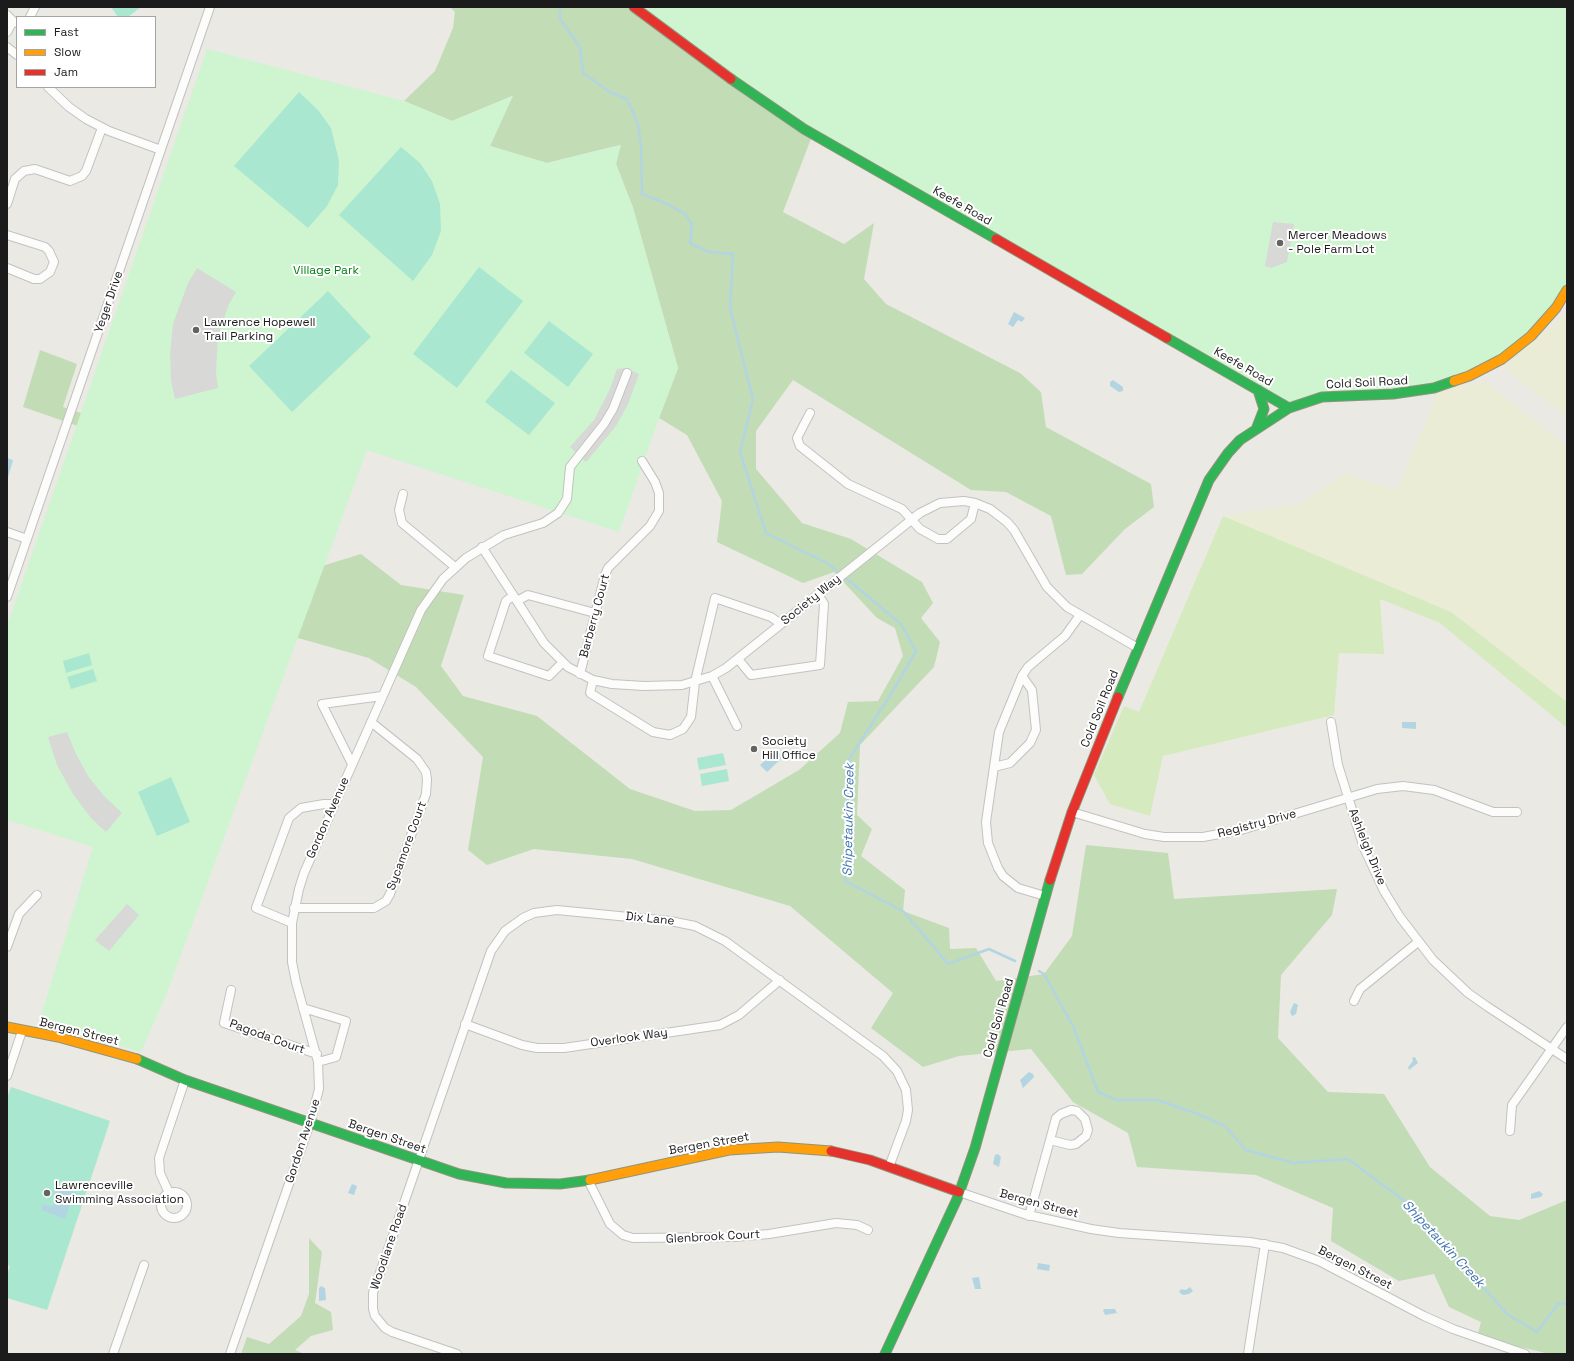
<!DOCTYPE html>
<style>
body{margin:0}
#map{position:relative;width:1574px;height:1361px;overflow:hidden;background:#eae9e4;font-family:"Space Grotesk",sans-serif}
canvas{display:block}
.frame{position:absolute;inset:0;border:8px solid #1b1b1b;pointer-events:none}
.legend{position:absolute;left:16px;top:16px;width:140px;height:72px;box-sizing:border-box;background:#fff;border:1px solid #a4a4a4;margin:0;padding:5px 7px;list-style:none;font-size:12px;color:#1b1b1b}
.legend li{display:flex;align-items:center;gap:8px;height:20px}
.legend b{width:20px;border:1px solid #a4a4a4}
</style>
<div id="map">
<canvas width="1574" height="1361"></canvas>
<div class="frame"></div>
<ul class="legend">
<li><b style="height:5px;background:#30b455"></b>Fast</li>
<li><b style="height:5px;background:#ff9f0a"></b>Slow</li>
<li><b style="height:5px;background:#e5322d"></b>Jam</li>
</ul>
</div>
<script>
const context = document.querySelector('canvas').getContext('2d');
context.lineJoin = 'round';
function fillPath(path, color) { context.fillStyle = color; context.fill(path, 'evenodd'); }
const poly = rows => new Path2D(rows.map(r => 'M' + r).join(''));
function trace(path, color, width, dash) { context.strokeStyle = color; context.lineWidth = width; context.lineCap = dash ? 'butt' : 'round'; context.setLineDash(dash || []); context.stroke(path); }
function drawText(font, color, halo, rows, align = 'center') {
  context.font = font + ' "Space Grotesk",sans-serif'; context.lineWidth = 4; context.setLineDash([]); context.textBaseline = 'middle'; context.strokeStyle = halo; context.fillStyle = color; for (const [text, x, y, turn = 0] of rows) {
    context.save(); context.translate(x, y); context.rotate((+turn || 0) * Math.PI / 180); context.textAlign = isNaN(turn) ? turn : align; if (halo) context.strokeText(text, 0, 0); context.fillText(text, 0, 0); context.restore();
  }
}
fillPath(poly([
 [1567,310,1567,417,1503,367,1562,317],
 [1485,381,1567,446,1567,702,1451,612,1223,516,1300,504,1345,474,1397,490,1438,392]
]), '#eaecd5');
fillPath(poly([
 [1223,516,1451,612,1567,702,1567,728,1440,623,1380,599,1384,654,1339,653,1334,715,1163,756,1150,816,1110,804,1094,775,1124,706,1139,712]
]), '#d5ebbf');
fillPath(poly([
 [450,7,842,7,812,136,783,212,844,244,874,223,864,279,886,304,1020,373,1041,392,1046,427,1151,484,1154,507,1125,529,1082,574,1066,575,1051,516,1006,492,971,490,793,380,756,431,756,469,802,523,851,539,922,582,933,603,921,618,940,642,934,667,860,745,857,815,872,829,861,856,905,890,903,911,949,928,950,949,976,948,996,981,1044,974,1072,936,1086,845,1168,853,1174,899,1337,889,1332,915,1281,975,1278,1038,1328,1092,1384,1094,1430,1167,1490,1216,1519,1220,1567,1200,1567,1354,1550,1354,1477,1337,1481,1322,1449,1307,1434,1274,1399,1281,1331,1241,1333,1208,1256,1175,1137,1167,1128,1133,1073,1102,1031,1049,959,1056,923,1067,871,1028,893,993,790,906,632,859,534,849,487,865,468,850,483,757,416,687,369,658,298,638,78,426,23,407,40,350,77,364,63,407,81,413,93,412,322,566,361,554,401,585,464,595,441,666,463,696,537,716,630,789,695,811,731,810,799,770,840,733,848,702,878,701,903,656,895,628,877,618,834,572,803,583,717,542,722,501,687,435,659,418,678,368,633,208,616,164,620,145,547,163,490,146,512,96,452,121,404,101,435,71,453,28,455,12],
 [309,1238,322,1252,315,1303,331,1312,333,1330,311,1336,295,1350,304,1354,241,1354,247,1337,269,1344,301,1316,309,1294]
]), '#c2dcb6');
fillPath(poly([
 [636,7,1567,7,1567,290,1531,336,1452,383,1355,394,1289,408,810,129],
 [207,49,404,101,452,121,513,96,490,146,547,163,621,145,616,164,633,208,678,368,659,418,619,532,367,450,165,998,141,1052,39,1022,93,847,7,820,7,626]
]), '#cef5d0');
fillPath(poly([
 [111,7,141,7,128,17,118,17],
 [299,92,318,110,331,128,339,161,338,185,327,206,308,228,234,166],
 [401,147,420,163,432,181,440,204,441,231,432,255,413,281,339,215],
 [479,267,523,301,457,388,413,354],
 [328,291,371,337,292,412,249,366],
 [549,321,593,354,568,387,524,353],
 [511,370,555,403,529,435,485,402],
 [89,653,92,665,66,673,63,661],
 [93,669,97,681,71,689,67,677],
 [723,753,726,765,699,770,697,758],
 [727,769,729,781,702,786,700,774],
 [171,777,190,822,157,836,138,792],
 [11,1087,110,1121,47,1310,7,1298,7,1275,10,1266,7,1265,7,1098]
]), '#aae7d0');
fillPath(poly([
 [1273,222,1294,224,1287,262,1271,268,1265,266],
 [197,268,236,292,229,304,218,336,216,372,218,388,175,399,171,381,170,354,173,324,188,283],
 [625,368,639,374,628,404,616,426,586,462,570,447,594,420,610,389,617,369],
 [67,732,76,754,88,776,104,796,122,813,106,832,91,818,73,794,57,765,48,737],
 [127,904,139,915,109,951,95,940]
]), '#d8d8d6');
fillPath(poly([
 [1014,312,1025,318,1022,322,1018,320,1013,327,1008,324],
 [1113,380,1123,387,1123,391,1119,392,1110,386,1110,382],
 [7,458,13,460,7,481],
 [1402,722,1416,722,1416,729,1402,728],
 [775,751,780,753,782,758,767,772,760,765],
 [1294,1003,1298,1005,1296,1014,1292,1016,1290,1012],
 [1415,1057,1418,1063,1409,1070,1408,1067,1413,1061,1412,1058],
 [1029,1072,1033,1074,1034,1077,1023,1088,1020,1080],
 [998,1154,1001,1157,999,1167,993,1164,995,1155],
 [352,1184,357,1186,354,1195,348,1193],
 [60,1187,77,1193,76,1198,72,1197,65,1219,41,1210,43,1204,53,1207],
 [1539,1191,1543,1194,1541,1197,1531,1199,1531,1194],
 [1038,1263,1050,1265,1049,1271,1037,1269],
 [979,1277,981,1289,975,1289,972,1278],
 [321,1286,325,1288,326,1300,319,1301,319,1288],
 [1190,1287,1193,1291,1189,1294,1183,1295,1179,1292,1181,1289,1186,1290],
 [1105,1309,1115,1309,1117,1313,1105,1315,1103,1310]
]), '#b3d5e1');
trace(poly([
 [560,7,560,19,580,47,583,73,610,92,627,99,638,124,641,146,642,194,669,205,685,214,692,225,690,243,709,252,733,254,730,308,753,399,740,452,766,533,829,564,837,571],
 [847,579,901,624,916,651,891,694,849,759,845,881,903,911,948,964,989,949,1015,961],
 [1039,971,1044,974,1073,1026,1098,1092,1116,1100,1157,1100,1198,1114,1225,1126,1246,1150,1294,1163,1348,1159,1410,1205,1507,1314,1537,1332,1558,1304,1567,1303]
]), '#b3d5e1', 2.5);
const street = poly([
 [7,15,13,21,17,23],
 [30,17,35,7],
 [7,32,13,21],
 [7,47,17,55],
 [48,87,69,107,86,119,109,131,161,150],
 [7,204,15,179,24,171,35,169,70,181,82,176,86,171,102,128],
 [7,235,45,247,49,251,54,262,50,272,40,279,34,279,7,268],
 [810,413,797,438,800,446,848,484,902,509,920,529,938,539,947,539,971,519,975,503],
 [403,494,399,510,402,523,455,567],
 [7,532,27,539],
 [482,547,544,643,568,667,593,680,612,684,644,686,682,685,712,676,726,668,920,513,940,503,964,501,975,503,990,509,1007,522,1014,530,1047,587,1067,607,1138,648],
 [513,596,506,601,488,656,549,676,562,663],
 [7,597,210,7],
 [517,601,528,595,595,613],
 [738,659,751,675,820,665,824,604,818,594],
 [580,674,605,575,608,568,650,526,659,511,659,493,655,482,642,461],
 [712,676,737,726],
 [593,680,590,693,653,732,670,735,683,729,691,717,695,682,715,598,771,617,781,624],
 [1331,722,1338,765,1364,848,1384,891,1400,917,1433,960,1468,993,1488,1007,1567,1059],
 [352,764,322,704,382,696],
 [994,767,1010,763,1030,743,1036,730,1032,690,1022,676],
 [1072,812,1145,834,1164,837,1203,837,1241,830,1377,789,1403,786,1434,790,1493,812,1517,812],
 [1045,896,1018,888,1003,876,998,868,988,843,986,822,999,732,1022,676,1028,667,1065,636,1080,615],
 [294,908,374,908,386,901,390,894,426,794,427,780,426,772,417,759,371,722],
 [292,923,256,908,289,818,301,808,324,804,334,804],
 [7,947,19,914,37,895],
 [231,990,224,1023,317,1054],
 [1354,1001,1360,989,1418,942],
 [303,1008,346,1021,336,1057,318,1062],
 [465,1024,522,1045,537,1048,564,1048,720,1025,739,1015,780,980],
 [7,1076,22,1031],
 [1071,1110,1077,1111,1085,1119,1088,1130,1086,1136,1076,1144,1070,1145,1050,1140,1056,1118,1061,1114,1071,1110],
 [1510,1131,1512,1105,1567,1027],
 [588,1180,610,1224,623,1235,633,1238,734,1237,769,1234,836,1223,857,1225,868,1230],
 '161 1205a13 13 0 1 1 26 0a13 13 0 1 1-26 0Z',
 [959,1192,1024,1214,1091,1229,1119,1233,1250,1242,1283,1248,1319,1261,1424,1316,1453,1329,1525,1354],
 [169,1193,160,1173,159,1158,185,1080],
 [1029,1216,1050,1140],
 [113,1354,144,1265],
 [230,1354,310,1123,319,1089,318,1062,296,982,292,962,292,923,299,889,304,873,421,610,443,579,466,558,504,535,543,523,558,513,567,499,570,467,604,424,613,409,627,373],
 [457,1354,392,1332,385,1328,375,1316,373,1309,373,1293,491,951,505,931,523,918,534,913,557,910,670,921,695,926,725,941,883,1056,897,1071,906,1090,908,1110,906,1121,889,1167],
 [1248,1354,1265,1244]
]);
const fast = poly([
 [731,79,804,129,996,239],
 [1167,338,1289,408],
 [1257,427,1264,409,1258,390],
 [1118,697,1209,480,1228,453,1240,440,1289,408,1322,397,1393,394,1434,388,1454,381],
 [137,1059,185,1080,459,1174,506,1183,560,1184,590,1180],
 [885,1354,957,1199,975,1148,1050,880]
]);
const slow = poly([
 [1454,381,1469,376,1502,359,1531,336,1556,308,1567,290],
 [7,1027,58,1037,137,1059],
 [590,1180,729,1150,778,1147,831,1151]
]);
const jam = poly([
 [634,7,731,79],
 [996,239,1167,338],
 [1050,880,1072,812,1118,697],
 [831,1151,870,1160,959,1192]
]);
trace(street, '#c2c2c0', 10);
trace(fast, '#91947c', 11);
trace(slow, '#91947c', 11);
trace(jam, '#91947c', 11);
trace(street, '#fcfcfb', 8);
trace(fast, '#30b455', 9);
trace(slow, '#ff9f0a', 9);
trace(jam, '#e5322d', 9);
for (const [x, y, r, color] of [
 [1280,243,4,"#636361"],
 [196,330,4,"#636361"],
 [754,749,4,"#636361"],
 [47,1193,4,"#636361"]
]) { const dot = new Path2D(); dot.arc(x, y, r, 0, 2 * Math.PI); context.fillStyle = color; context.fill(dot); trace(dot, '#fff', 1.5); }
drawText('12px', '#1b1b1b', '#fff', [
 ["Keefe Road",962,206,30],
 ["Yeger Drive",109,302,-71],
 ["Keefe Road",1243,367,30],
 ["Cold Soil Road",1367,383,-3],
 ["Society Way",811,600,-39],
 ["Barberry Court",595,616,-75],
 ["Cold Soil Road",1100,709,-68],
 ["Gordon Avenue",328,818,-66],
 ["Registry Drive",1257,824,-15],
 ["Sycamore Court",407,846,-70],
 ["Ashleigh Drive",1367,847,68],
 ["Dix Lane",650,919,6],
 ["Cold Soil Road",999,1018,-74],
 ["Bergen Street",79,1032,14],
 ["Pagoda Court",267,1037,20],
 ["Overlook Way",629,1038,-8],
 ["Bergen Street",387,1137,19],
 ["Gordon Avenue",303,1141,-72],
 ["Bergen Street",709,1144,-10],
 ["Bergen Street",1039,1204,15],
 ["Glenbrook Court",713,1237,-3],
 ["Woodlane Road",389,1247,-71],
 ["Bergen Street",1355,1268,27]
]);
drawText('12px', '#1b1b1b', '#fff', [
 ["Mercer Meadows",1288,236],
 ["- Pole Farm Lot",1288,250],
 ["Lawrence Hopewell",204,323],
 ["Trail Parking",204,337],
 ["Society",762,742],
 ["Hill Office",762,756],
 ["Lawrenceville",55,1186],
 ["Swimming Association",55,1200]
], 'left');
drawText('12px', '#038013', '#fff', [
 ["Village Park",326,271]
]);
drawText('italic 13px', '#4174b1', '#fff', [
 ["Shipetaukin Creek",849,820,-89],
 ["Shipetaukin Creek",1443,1244,47]
]);
</script>
